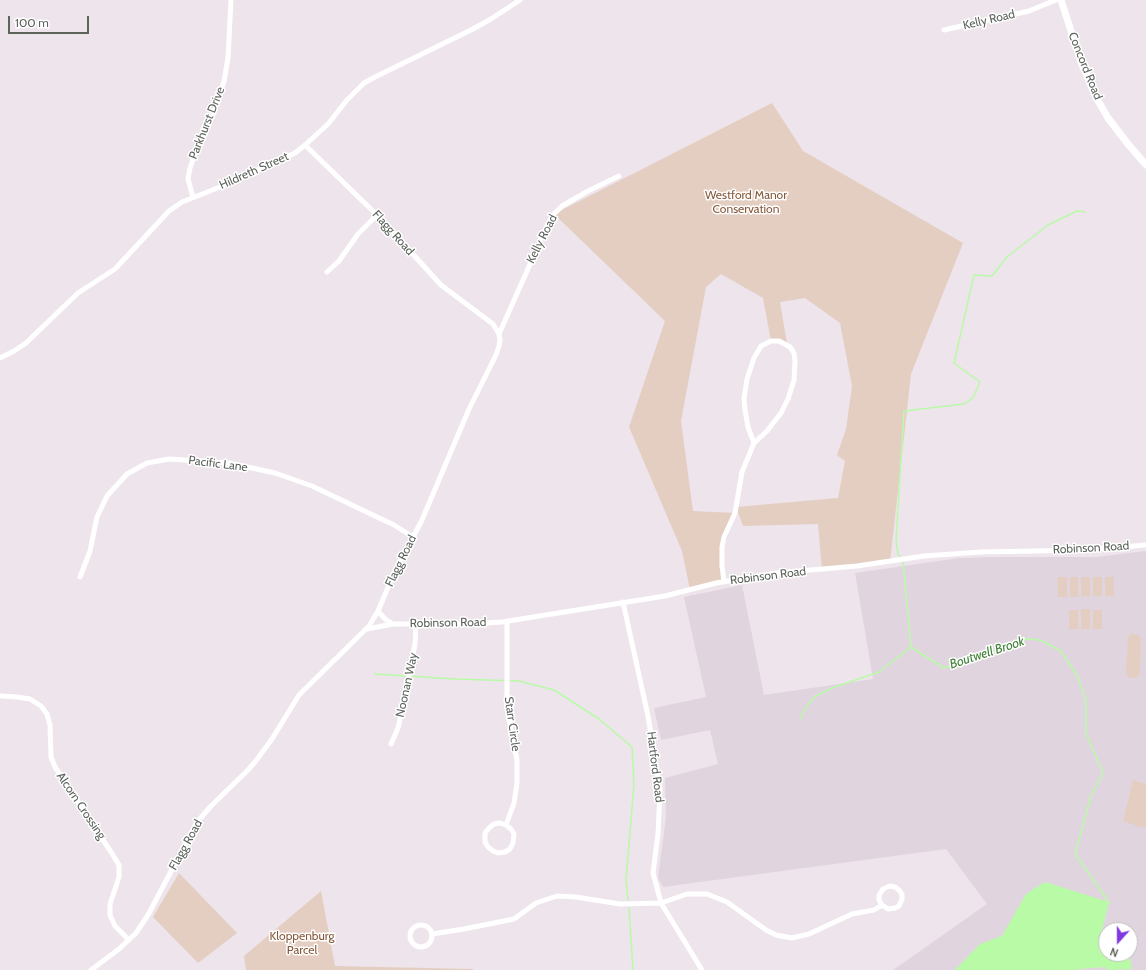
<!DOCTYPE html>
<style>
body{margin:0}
#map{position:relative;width:1146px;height:970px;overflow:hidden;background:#eee4ec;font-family:Cabin,sans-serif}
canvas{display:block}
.north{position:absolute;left:1098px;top:922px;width:40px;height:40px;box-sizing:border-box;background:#fff;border:1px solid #bec1be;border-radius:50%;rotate:201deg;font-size:11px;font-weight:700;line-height:16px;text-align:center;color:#5d645c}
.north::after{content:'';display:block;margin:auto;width:14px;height:18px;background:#8038e0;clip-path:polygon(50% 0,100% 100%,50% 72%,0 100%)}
.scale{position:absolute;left:8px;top:16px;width:81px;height:18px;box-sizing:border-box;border:2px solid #5d645c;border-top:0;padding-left:5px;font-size:12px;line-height:14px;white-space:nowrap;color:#5d645c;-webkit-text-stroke:3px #fff;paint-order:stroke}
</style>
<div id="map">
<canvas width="1146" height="970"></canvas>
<div class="north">N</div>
<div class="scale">100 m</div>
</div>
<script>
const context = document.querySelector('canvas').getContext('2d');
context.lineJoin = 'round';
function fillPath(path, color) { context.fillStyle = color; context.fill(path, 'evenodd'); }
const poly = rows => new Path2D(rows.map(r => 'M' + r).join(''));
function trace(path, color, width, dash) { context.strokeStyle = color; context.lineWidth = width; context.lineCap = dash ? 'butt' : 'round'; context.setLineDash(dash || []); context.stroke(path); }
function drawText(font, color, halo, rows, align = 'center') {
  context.font = font + ' Cabin,sans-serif'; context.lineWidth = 3; context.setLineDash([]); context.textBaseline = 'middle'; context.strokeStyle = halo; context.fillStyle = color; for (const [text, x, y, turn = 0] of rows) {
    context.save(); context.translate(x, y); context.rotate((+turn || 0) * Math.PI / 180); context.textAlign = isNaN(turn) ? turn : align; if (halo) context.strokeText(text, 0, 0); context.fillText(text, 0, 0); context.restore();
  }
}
fillPath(poly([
 [1146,551,1146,970,893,970,987,904,946,849,663,887,658,878,666,817,665,778,718,764,710,730,661,740,654,708,706,697,684,597,742,585,764,695,873,679,855,573,959,558,992,557,1096,557],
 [1106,930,1130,930,1130,954,1106,954]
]), '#e0d5df');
fillPath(poly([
 [772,103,803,151,963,243,911,374,890,562,822,570,818,524,743,526,736,507,838,498,845,461,837,455,846,429,852,386,840,323,805,298,780,302,787,344,771,341,763,298,721,274,706,287,681,421,693,511,735,513,722,552,724,582,690,590,682,551,629,427,665,321,554,214],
 [1057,577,1067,577,1067,597,1058,597],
 [1070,577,1078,577,1078,597,1070,597],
 [1081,577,1090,577,1090,597,1081,596],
 [1093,577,1102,577,1102,596,1093,596],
 [1105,577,1114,577,1114,596,1105,596],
 [1081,609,1090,609,1090,629,1081,629],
 [1069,610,1078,610,1078,629,1069,629],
 [1093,610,1102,610,1102,629,1093,629],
 [1132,633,1140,636,1141,639,1140,671,1139,676,1135,678,1131,678,1128,677,1126,671,1128,637],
 [1133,780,1146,784,1146,827,1140,827,1123,821],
 [179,873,237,933,198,963,153,917],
 [321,891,335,966,473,969,473,970,246,970,244,956]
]), '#e4cec2');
fillPath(poly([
 [1045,882,1109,902,1102,930,1106,939,1106,954,1129,955,1132,969,1108,970,1105,967,1070,970,955,970,980,944,1002,936,1026,894]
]), '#b9faa7');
trace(poly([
 [901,558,898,554,896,540,904,411,964,404,973,398,980,382,954,363,974,275,992,276,1007,257,1048,225,1077,211,1085,212],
 [903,561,911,647,944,668,1027,639,1040,640,1061,651,1078,677,1086,701,1086,733,1103,773,1091,796,1075,854,1109,902,1109,903],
 [375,674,455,679,519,681,554,690,599,719,632,747,634,785,626,879,628,900],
 [800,719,806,707,814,697,832,688,879,672,911,647],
 [629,908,633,970]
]), '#b9faa7', 1.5);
trace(poly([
 [944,30,1029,11,1056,0],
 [193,197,188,179,190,168,198,145,213,115,224,81,228,58,231,0],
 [327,272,339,261,358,234,377,215],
 [499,334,547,226,554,214,562,206,588,191,619,176],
 [0,358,14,351,26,343,78,293,115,269,169,211,182,202,220,187,295,153,305,145,328,124,347,100,364,83,375,77,471,30,491,19,520,0],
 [80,577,90,551,97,517,107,496,127,474,147,463,169,459,229,463,275,473,312,486,394,525,413,537],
 [724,582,722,566,722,547,724,537,735,513,742,472,754,443,767,431,781,413,788,399,794,380,795,361,794,353,790,347,779,341,771,341,761,346,754,358,747,379,744,399,745,410,748,427,754,443],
 [623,602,648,716,660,790,658,834,653,873,656,884,661,903,702,970],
 [378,611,385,619,393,624],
 [367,629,393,624,466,624,502,622,665,596,716,583,777,573,857,566,924,556,981,552,1087,550,1146,545],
 [0,696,17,697,30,699,41,706,47,714,50,725,51,757,55,767,111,852,119,865,119,877,110,904,110,915,115,926,129,940],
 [391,744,398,728,404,702,415,644,416,624],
 [506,825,511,829,514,834,513,843,510,849,505,852,498,853,493,851,488,847,485,842,485,833,489,828,494,824,500,823,506,825,514,803,517,783,517,760,507,709,507,621],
 '410 936a11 11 0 1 1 22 0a11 11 0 1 1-22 0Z',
 [432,934,464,929,514,919,536,903,557,896,576,897,620,904,661,903,687,894,707,894,727,902,766,930,776,935,792,938,809,934,852,914,874,910,882,905,888,909,895,908,899,906,902,899,902,894,899,890,895,887,890,886,883,889,879,895,879,900,882,905],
 [91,970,119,949,136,933,148,915,197,822,212,805,247,771,255,762,272,739,299,695,369,626,378,611,394,573,422,520,469,409,496,355,499,346,500,340,499,334,493,324,441,285,379,217,305,145]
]), '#fff', 5);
trace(poly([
 [1061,0,1081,62,1097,99,1108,118,1128,144,1146,165]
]), '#fff', 7);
drawText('12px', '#5d645c', '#fff', [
 ["Kelly Road",989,20,-13],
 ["Concord Road",1085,66,68],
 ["Parkhurst Drive",207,123,-68],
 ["Hildreth Street",254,171,-24],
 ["Flagg Road",393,233,48],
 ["Kelly Road",542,239,-63],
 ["Pacific Lane",218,464,7],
 ["Robinson Road",1091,548,-3],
 ["Flagg Road",401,561,-64],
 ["Robinson Road",768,576,-7],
 ["Robinson Road",448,623,-1],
 ["Noonan Way",407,685,-78],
 ["Starr Circle",512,724,82],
 ["Hartford Road",655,767,83],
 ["Alcorn Crossing",81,806,56],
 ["Flagg Road",186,845,-61]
]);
drawText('12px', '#85583a', '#fff', [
 ["Westford Manor",746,195],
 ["Conservation",746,209],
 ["Kloppenburg",302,936],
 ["Parcel",302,950]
]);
drawText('italic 13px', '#408137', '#fff', [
 ["Boutwell Brook",987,653,-18]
]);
</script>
